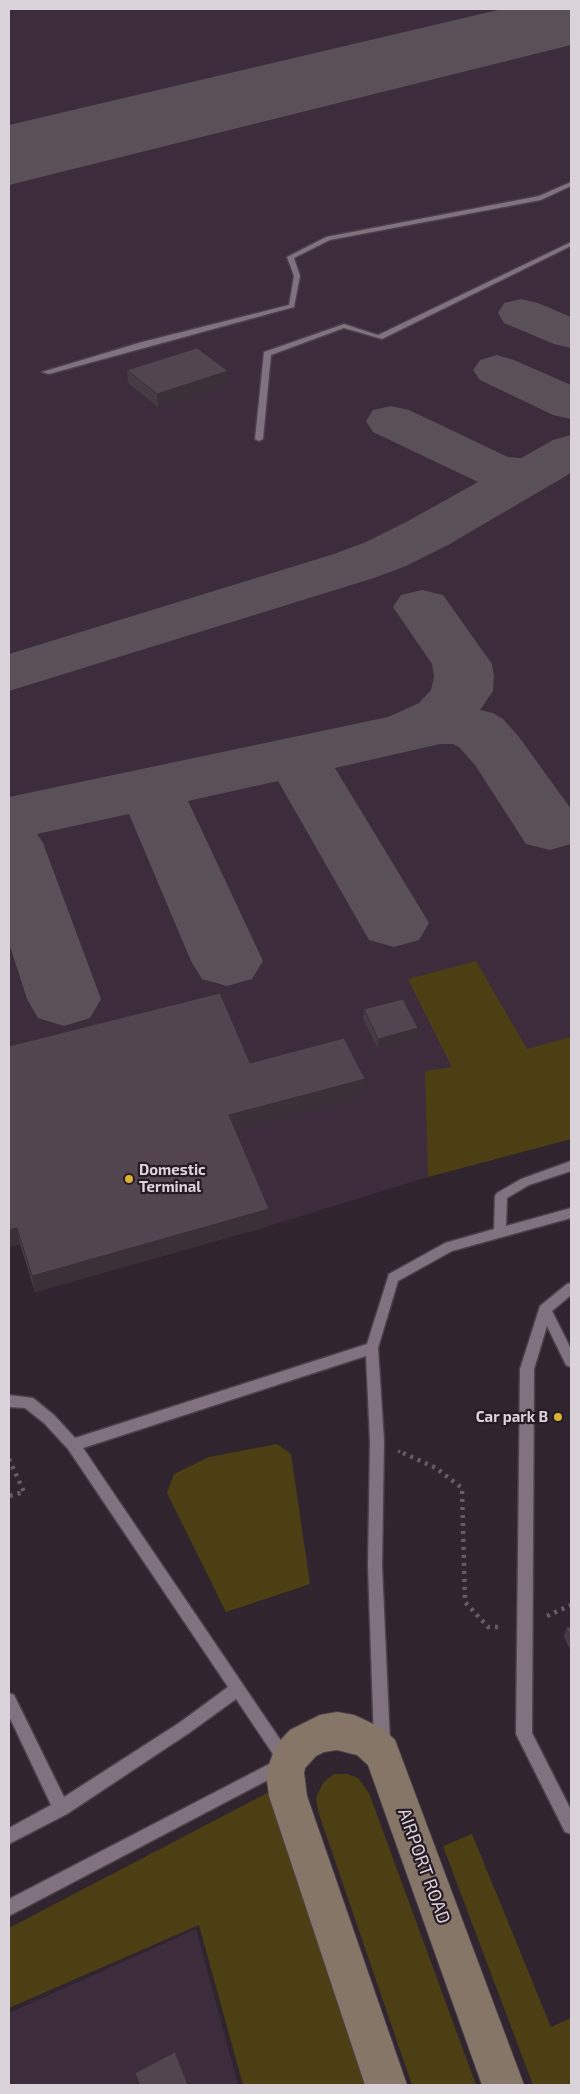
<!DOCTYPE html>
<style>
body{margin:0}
#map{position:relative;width:580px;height:2094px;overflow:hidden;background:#30242e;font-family:"Exo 2",sans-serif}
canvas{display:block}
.frame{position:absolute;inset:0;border:10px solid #dbd3da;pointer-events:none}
</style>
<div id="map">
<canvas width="580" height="2094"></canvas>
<div class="frame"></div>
</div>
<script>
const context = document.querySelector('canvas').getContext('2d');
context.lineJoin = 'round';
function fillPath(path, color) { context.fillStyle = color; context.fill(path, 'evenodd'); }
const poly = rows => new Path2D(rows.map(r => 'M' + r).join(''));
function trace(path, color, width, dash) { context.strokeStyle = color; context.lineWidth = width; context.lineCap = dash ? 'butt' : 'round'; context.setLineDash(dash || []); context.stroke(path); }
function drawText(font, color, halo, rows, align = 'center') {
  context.font = font + ' "Exo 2",sans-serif'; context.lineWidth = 4.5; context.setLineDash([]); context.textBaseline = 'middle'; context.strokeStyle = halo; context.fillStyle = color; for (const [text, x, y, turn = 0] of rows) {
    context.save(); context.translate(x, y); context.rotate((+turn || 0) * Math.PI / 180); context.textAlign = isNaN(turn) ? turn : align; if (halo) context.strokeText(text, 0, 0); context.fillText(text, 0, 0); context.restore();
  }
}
fillPath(poly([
 [9,9,571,9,571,1139,428,1177,269,1226,35,1292,20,1244,9,1247],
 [196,1929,238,2085,9,2085,9,2013]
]), '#3d2c3b');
fillPath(poly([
 [476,961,527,1049,571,1037,571,1139,428,1177,425,1071,452,1067,408,979],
 [277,1444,291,1454,310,1584,226,1612,167,1493,174,1474,209,1457],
 [334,1774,347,1774,358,1778,369,1793,476,2085,412,2085,319,1814,316,1798,323,1783],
 [271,1791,373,2085,243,2085,199,1925,9,2008,9,1928],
 [472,1834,551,2027,571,2018,571,2085,533,2085,443,1846]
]), '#4c3f14');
fillPath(poly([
 [521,299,538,303,571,317,571,348,554,344,504,323,498,313,504,303,521,299],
 [497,355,514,360,571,385,571,419,553,415,480,380,473,370,480,360,497,355],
 [391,406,409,410,508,457,521,458,553,440,571,435,571,473,448,545,406,566,374,578,9,691,9,654,334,554,366,542,408,521,478,482,373,432,366,421,373,410,391,406],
 [422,590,443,595,492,664,494,677,493,691,480,710,493,713,503,719,519,737,571,809,571,844,550,850,526,844,475,765,459,747,453,744,440,744,335,768,429,923,419,940,394,947,369,940,278,781,188,801,263,961,252,979,227,986,202,979,191,961,129,814,37,834,43,843,101,999,90,1018,64,1026,38,1018,27,999,9,943,9,797,388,717,419,703,431,690,434,677,432,664,393,607,401,595,422,590]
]), '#5a5058');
fillPath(poly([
 [502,9,571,9,571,45,9,185,9,125,502,9]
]), '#5a5058');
const service = poly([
 [571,182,571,186,541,200,330,240,294,258,300,276,294,307,49,374,42,372,142,342,289,305,294,276,287,257,326,237,539,196,571,182],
 [571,242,571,246,382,339,344,328,271,355,263,439,259,441,255,439,264,352,344,324,378,335,571,242],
 [571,1161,571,1171,529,1185,507,1198,506,1226,571,1208,571,1218,452,1251,398,1281,378,1348,384,1441,382,1566,390,1742,387,1747,382,1750,377,1747,374,1742,368,1566,370,1441,366,1356,83,1448,292,1757,289,1762,287,1764,285,1771,9,1916,9,1899,277,1760,236,1699,189,1733,67,1814,9,1844,9,1828,51,1805,9,1716,9,1693,14,1695,64,1797,179,1723,228,1687,68,1449,44,1423,25,1408,9,1407,9,1395,33,1398,54,1415,75,1438,367,1344,389,1274,445,1243,494,1229,495,1196,497,1193,521,1179,571,1161],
 [571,1283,571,1295,552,1311,571,1349,571,1367,566,1365,547,1326,534,1369,532,1733,571,1810,571,1834,565,1832,516,1734,520,1369,540,1306,567,1284,571,1283]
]);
const secondary = poly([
 [337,1712,354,1715,367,1721,383,1729,395,1740,524,2085,482,2085,368,1765,357,1755,337,1750,324,1752,316,1756,305,1768,304,1773,307,1796,407,2085,365,2085,269,1796,266,1773,276,1745,290,1730,320,1715,337,1712]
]);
trace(service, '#4b4049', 3);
trace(secondary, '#4b4049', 2);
trace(poly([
 [398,1451,405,1454]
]), '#685d66', 3, [2.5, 4]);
trace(poly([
 [403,1453,436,1468,462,1488,465,1602,488,1627,502,1627],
 [9,1459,24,1492,9,1496],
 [547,1616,571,1605]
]), '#685d66', 4.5, [3, 5]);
fillPath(service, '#80727e');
fillPath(secondary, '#867668');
fillPath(poly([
 [127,370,228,371,229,384,158,407,128,383],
 [364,1009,418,1028,417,1038,378,1049,363,1019],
 [9,1046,250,1063,365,1079,364,1096,236,1130,269,1226,35,1292,20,1244,9,1247],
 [571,1627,571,1652,564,1637,566,1628]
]), '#473b45');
fillPath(poly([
 [228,371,229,384,158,407,157,394],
 [418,1028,417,1038,378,1049,378,1039],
 [365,1079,364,1096,230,1132,229,1115],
 [269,1209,269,1226,35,1292,32,1276],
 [17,1228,20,1244,9,1247,9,1230]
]), '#393038');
const building = poly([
 [197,348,228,371,157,394,127,370,197,348],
 [220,993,250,1063,344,1038,365,1079,229,1115,269,1209,32,1276,17,1228,9,1230,9,1046,220,993],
 [403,999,418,1028,378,1039,364,1009,403,999],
 [571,1627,571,1639,566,1628,571,1627],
 [175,2052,188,2085,140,2085,135,2073,175,2052]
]);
fillPath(building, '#524550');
trace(building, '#393038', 1);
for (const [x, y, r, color] of [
 [129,1179,5,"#d9b334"],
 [558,1417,5,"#d9b334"]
]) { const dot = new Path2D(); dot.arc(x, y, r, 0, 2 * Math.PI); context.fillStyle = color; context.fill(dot); trace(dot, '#261a25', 2); }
drawText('bold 15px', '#dbd3da', '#261a25', [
 ["Domestic",139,1170],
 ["Terminal",139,1187],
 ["Car park B",548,1417,"right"]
], 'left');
drawText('18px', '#dbd3da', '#261a25', [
 ["AIRPORT ROAD",424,1866,70]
]);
</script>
